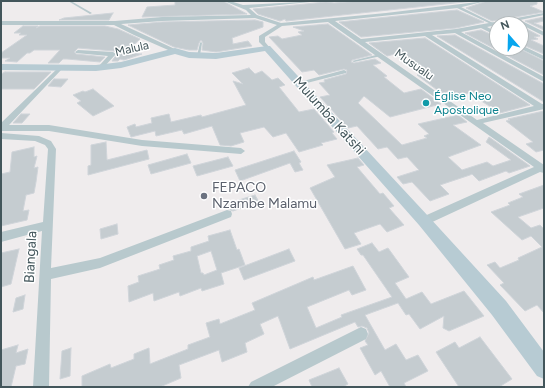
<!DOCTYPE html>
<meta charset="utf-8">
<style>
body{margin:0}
#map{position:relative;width:545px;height:388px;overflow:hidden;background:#efeced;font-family:Figtree,sans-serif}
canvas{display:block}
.frame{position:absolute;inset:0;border:2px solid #43565b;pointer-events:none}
.north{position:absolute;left:489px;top:16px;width:40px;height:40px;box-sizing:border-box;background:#fff;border:1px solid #b4bbbd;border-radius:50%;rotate:340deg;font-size:11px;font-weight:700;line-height:16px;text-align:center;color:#43565b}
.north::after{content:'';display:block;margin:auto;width:14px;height:18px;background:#07a6ee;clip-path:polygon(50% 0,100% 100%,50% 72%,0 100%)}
</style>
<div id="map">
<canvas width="545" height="388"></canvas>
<div class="frame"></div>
<div class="north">N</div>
</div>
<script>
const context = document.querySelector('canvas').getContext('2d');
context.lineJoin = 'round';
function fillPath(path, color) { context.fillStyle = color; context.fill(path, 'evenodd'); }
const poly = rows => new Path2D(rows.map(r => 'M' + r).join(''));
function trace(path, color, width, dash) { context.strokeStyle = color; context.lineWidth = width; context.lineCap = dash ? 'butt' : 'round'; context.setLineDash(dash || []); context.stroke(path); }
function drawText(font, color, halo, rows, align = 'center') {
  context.font = font + ' Figtree,sans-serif'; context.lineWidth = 3; context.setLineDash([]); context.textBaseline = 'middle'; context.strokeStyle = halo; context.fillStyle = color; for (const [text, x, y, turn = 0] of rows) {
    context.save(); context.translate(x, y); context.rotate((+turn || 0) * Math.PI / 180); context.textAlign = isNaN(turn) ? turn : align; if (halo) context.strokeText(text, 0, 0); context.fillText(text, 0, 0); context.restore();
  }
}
const building = poly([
 [175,1,223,1,247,14,142,17,147,7,175,5,175,1],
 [359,1,473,1,286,21,285,19,280,21,258,14,253,9,326,2,334,3,359,1],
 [487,1,537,1,537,4,530,6,544,12,492,21,466,8,487,1],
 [457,10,484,22,456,28,361,37,339,22,457,10],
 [113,13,109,20,59,20,64,18,113,13],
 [544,17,544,21,534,23,544,27,544,30,525,21,544,17],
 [255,20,263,22,263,27,232,38,233,44,248,41,252,46,216,52,202,50,203,43,201,40,199,43,197,50,189,50,174,47,128,25,162,22,255,20],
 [328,24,372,55,352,60,351,62,354,63,375,59,381,63,373,65,387,76,384,77,404,93,421,89,441,104,390,117,364,96,358,103,402,145,427,138,424,136,429,134,418,124,458,115,467,122,453,125,481,145,448,157,462,170,487,162,493,166,511,160,486,142,489,137,530,166,509,173,506,171,479,181,472,174,470,175,440,185,449,194,430,201,412,182,403,184,397,177,419,170,407,157,398,159,387,147,378,149,357,126,348,128,320,97,330,95,319,83,325,82,324,80,346,74,347,70,344,69,319,75,314,70,302,72,269,37,278,36,282,39,302,35,298,32,304,31,293,27,328,24],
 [23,26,38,26,36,28,40,26,105,26,118,29,140,39,125,53,142,54,124,60,120,59,118,61,112,61,117,54,114,51,78,48,74,52,76,54,105,57,100,62,67,59,63,59,59,63,48,63,60,50,34,50,30,53,27,53,17,62,5,61,10,58,1,58,1,53,27,35,19,35,21,33,14,33,23,26],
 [521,26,540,36,534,37,538,39,531,40,544,46,544,54,521,44,521,26],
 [481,30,497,37,497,48,518,48,544,61,544,75,465,33,481,30],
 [455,35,544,84,544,102,437,36,455,35],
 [425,38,530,105,500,113,469,93,448,98,417,75,420,74,395,54,387,56,369,43,425,38],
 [249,68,255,74,262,71,272,80,278,78,285,85,279,87,299,112,314,109,334,132,332,133,337,139,321,143,323,145,299,152,286,133,273,137,264,127,240,133,244,142,231,146,220,145,212,126,184,134,182,130,156,136,155,131,131,137,127,127,135,124,136,127,152,123,151,118,169,114,171,122,201,115,202,117,246,105,233,81,243,84,232,73,249,68],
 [5,72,51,72,34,89,1,89,1,74,5,72],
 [54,79,68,79,61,87,48,86,54,79],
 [93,89,114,106,93,116,77,103,81,101,73,95,83,91,85,92,93,89],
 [544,111,544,150,536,152,526,144,533,142,506,121,510,120,508,119,544,111],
 [21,114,30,114,22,123,13,123,21,114],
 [106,142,107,160,147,150,149,159,88,175,88,166,91,165,91,145,106,142],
 [34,147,34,157,37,156,34,168,38,167,36,182,34,193,26,195,23,211,29,210,27,220,1,226,1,174,10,172,12,152,34,147],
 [294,151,301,162,299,163,303,170,295,172,290,163,240,181,235,170,294,151],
 [187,154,191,163,151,174,148,165,187,154],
 [228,157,233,166,197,176,193,166,228,157],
 [358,158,364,165,357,167,380,194,383,193,394,206,389,208,404,225,387,232,380,224,354,233,361,244,345,249,310,188,335,177,327,165,358,158],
 [544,185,544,208,518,217,531,228,540,225,544,229,544,313,537,305,525,311,500,285,504,283,487,265,495,262,500,268,519,260,518,258,542,247,531,236,522,240,491,212,510,205,508,203,523,197,519,194,544,185],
 [255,195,259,202,233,211,228,209,226,204,255,195],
 [117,224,118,234,101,239,100,229,117,224],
 [230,230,237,250,239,249,245,265,221,273,224,284,202,291,201,288,180,296,179,292,154,301,153,293,129,302,128,286,139,282,138,276,160,269,159,265,174,260,173,256,191,251,191,247,209,241,208,236,230,230],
 [211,251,217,270,204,275,203,273,201,273,197,256,211,251],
 [372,243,379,252,388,248,409,277,395,283,406,299,422,292,431,304,464,291,484,316,449,331,443,328,444,316,420,329,409,314,406,315,398,303,365,315,385,350,396,344,406,360,418,355,428,371,404,383,406,387,390,387,381,371,375,375,360,348,368,345,365,341,369,333,367,328,362,326,358,327,355,322,290,349,278,316,260,324,264,334,245,343,247,352,222,362,219,350,179,365,181,378,160,387,82,387,82,376,110,364,111,368,134,359,134,354,149,348,150,364,188,349,188,345,210,337,206,323,219,319,220,324,255,310,252,303,313,277,314,280,353,266,366,290,352,295,349,290,307,307,316,328,342,317,341,315,392,297,363,255,361,255,357,249,372,243],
 [19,249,11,284,1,287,1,253,19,249],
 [289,249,295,261,244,280,239,268,289,249],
 [25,295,23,309,13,312,16,298,25,295],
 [480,337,512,379,499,387,459,387,436,352,455,342,459,348,480,337],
 [18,345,16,353,28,349,25,364,16,366,11,387,1,387,1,350,18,345],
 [71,348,70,376,60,379,62,351,71,348],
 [339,368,348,384,343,387,312,387,309,380,339,368]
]);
fillPath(building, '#c5ccd0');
trace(building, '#cfd4d9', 1);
fillPath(poly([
 [68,1,71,1,92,13,90,14,68,1],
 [457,6,459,6,495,24,493,25,457,8,457,6],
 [201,42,202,43,200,55,197,56,200,43,201,42],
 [380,54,382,55,381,56,354,62,352,61,380,54]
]), '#b8c9cd');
fillPath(poly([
 [224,1,230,1,243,5,320,1,249,8,257,15,281,23,386,13,486,1,458,8,335,21,361,39,456,29,544,13,544,15,520,20,544,32,544,36,514,21,487,27,497,32,497,36,481,28,461,32,544,77,544,82,455,33,432,35,542,104,544,104,544,109,483,123,544,165,544,173,540,172,428,224,424,225,420,224,419,221,420,218,534,167,328,22,282,26,265,37,265,42,270,48,267,50,259,42,259,36,277,25,255,18,162,21,121,24,177,50,177,52,175,53,134,35,114,25,1,25,1,21,115,21,162,17,251,15,246,10,224,1],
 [425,36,534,106,477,120,365,42,425,36],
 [521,45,544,56,544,60,519,48,521,48,521,45],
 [78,50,113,52,116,54,103,68,101,69,98,67,108,56,76,53,75,52,78,50],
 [60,66,62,67,62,69,9,125,49,125,142,140,241,148,245,151,241,154,142,146,49,131,1,131,1,123,60,66],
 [344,70,346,71,346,73,299,85,296,83,344,70],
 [1,133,39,136,51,141,56,149,51,268,100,258,227,210,231,211,232,214,231,217,100,268,51,279,49,387,33,387,42,231,1,242,1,232,43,222,48,149,45,145,35,141,1,139,1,133],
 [361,327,366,329,368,334,366,339,272,387,248,387,251,382,361,327]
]), '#b8c9cd');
fillPath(poly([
 [267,46,270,46,429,217,506,301,544,352,544,379,537,376,492,315,419,225,265,51,216,59,189,58,175,54,121,68,96,71,1,70,1,64,96,65,121,62,175,48,189,52,216,53,267,46]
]), '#b7cbd3');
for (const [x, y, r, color] of [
 [426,103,4,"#0f9aa8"],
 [204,196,4,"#6b7280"]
]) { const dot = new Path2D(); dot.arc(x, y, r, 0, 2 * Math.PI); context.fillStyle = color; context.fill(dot); trace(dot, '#fff', 1.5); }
drawText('12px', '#43565b', '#fff', [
 ["Malula",132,49,-13],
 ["Musualu",414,65,35]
]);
drawText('12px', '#0d838f', '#fff', [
 ["Église Neo",434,96],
 ["Apostolique",434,110]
], 'left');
drawText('14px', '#43565b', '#fff', [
 ["Mulumba Katshi",329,116,48],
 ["Biangala",31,257,-87]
]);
drawText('14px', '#5b616d', '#fff', [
 ["FEPACO",212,188],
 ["Nzambe Malamu",212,204]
], 'left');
</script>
